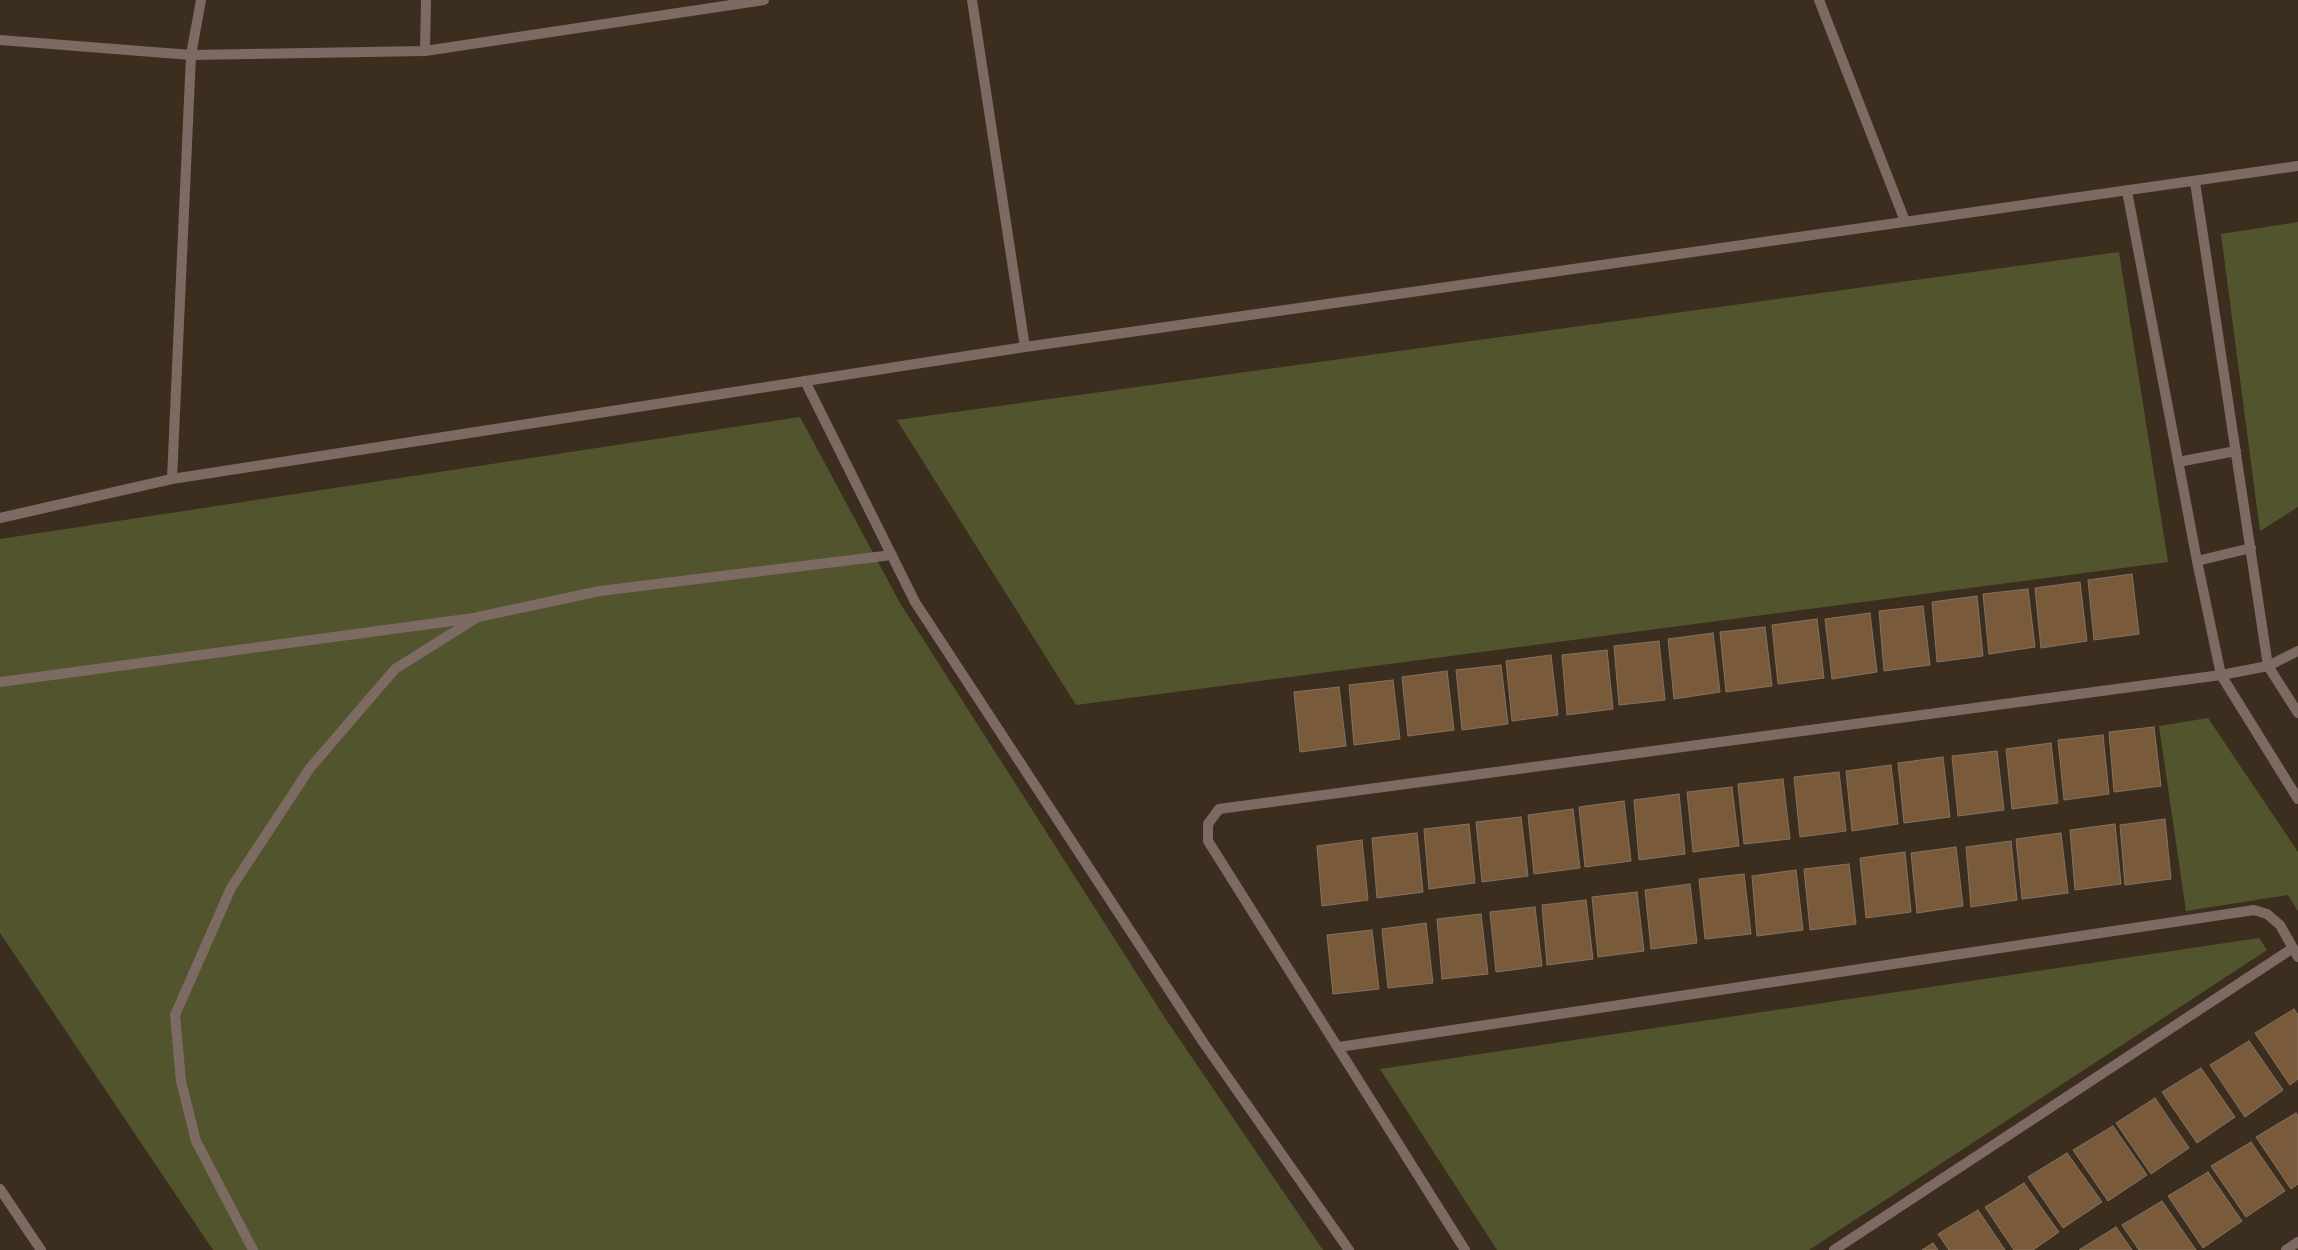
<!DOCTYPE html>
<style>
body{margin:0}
canvas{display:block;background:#3c2e1e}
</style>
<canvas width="2298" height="1250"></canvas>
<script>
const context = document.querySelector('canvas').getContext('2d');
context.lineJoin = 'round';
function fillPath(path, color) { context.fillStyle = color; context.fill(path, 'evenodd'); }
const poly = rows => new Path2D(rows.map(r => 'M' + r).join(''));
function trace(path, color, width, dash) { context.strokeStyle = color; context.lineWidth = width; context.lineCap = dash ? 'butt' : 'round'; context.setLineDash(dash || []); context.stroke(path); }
fillPath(poly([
 [2298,222,2298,507,2260,531,2221,234],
 [2119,252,2168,562,1076,705,897,420],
 [800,417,900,603,1167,1021,1323,1250,213,1250,0,933,0,539],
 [2208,718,2298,852,2298,911,2288,895,2186,911,2159,726],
 [2259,938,2267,950,1809,1250,1497,1250,1380,1069]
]), '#52542e');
const building = poly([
 [2132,574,2139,634,2094,640,2088,580,2132,574],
 [2080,582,2087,641,2041,648,2035,588,2080,582],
 [2028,589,2035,647,1989,654,1983,594,2028,589],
 [1977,596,1983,656,1937,662,1932,602,1977,596],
 [1923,606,1930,665,1884,671,1879,611,1923,606],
 [1870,613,1877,672,1832,679,1825,619,1870,613],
 [1817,619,1824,678,1778,684,1772,625,1817,619],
 [1765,627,1772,686,1726,692,1720,632,1765,627],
 [1713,633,1720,692,1674,699,1668,639,1713,633],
 [1659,641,1665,700,1619,705,1614,646,1659,641],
 [1607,650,1613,709,1567,715,1562,655,1607,650],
 [1551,655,1558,715,1512,721,1506,661,1551,655],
 [1501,665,1508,724,1462,730,1456,670,1501,665],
 [1447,671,1454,730,1408,736,1402,677,1447,671],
 [1393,680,1400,739,1354,745,1349,685,1393,680],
 [1339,687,1346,746,1300,752,1294,692,1339,687],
 [2154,727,2161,786,2114,792,2109,732,2154,727],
 [2103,735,2109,794,2064,800,2058,740,2103,735],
 [2051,743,2058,803,2012,809,2006,749,2051,743],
 [1997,751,2004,810,1958,816,1952,756,1997,751],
 [1943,757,1950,817,1904,823,1898,763,1943,757],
 [1891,765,1898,824,1852,831,1846,771,1891,765],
 [1839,772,1846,831,1800,837,1794,777,1839,772],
 [1783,779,1790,839,1744,844,1738,784,1783,779],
 [1732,787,1739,846,1693,852,1687,792,1732,787],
 [1679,794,1685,854,1639,860,1634,800,1679,794],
 [1624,801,1631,861,1585,867,1579,807,1624,801],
 [1573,809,1580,868,1534,874,1528,815,1573,809],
 [1521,817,1528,876,1482,882,1476,822,1521,817],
 [2165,819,2171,879,2125,885,2120,825,2165,819],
 [1469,824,1475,883,1429,889,1424,829,1469,824],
 [2115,824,2121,884,2075,890,2070,830,2115,824],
 [1417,833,1423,892,1377,898,1372,838,1417,833],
 [2061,833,2068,893,2022,899,2016,839,2061,833],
 [1362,840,1368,900,1322,906,1317,846,1362,840],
 [2011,841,2017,900,1971,907,1966,847,2011,841],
 [1956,847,1963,906,1917,913,1911,853,1956,847],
 [1905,852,1911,912,1866,918,1860,858,1905,852],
 [1849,864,1856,924,1810,930,1804,869,1849,864],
 [1796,870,1803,930,1757,936,1752,876,1796,870],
 [1744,874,1751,934,1705,939,1699,879,1744,874],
 [1690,884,1697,943,1651,949,1645,890,1690,884],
 [1637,892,1644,951,1598,957,1592,897,1637,892],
 [1586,900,1593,959,1547,965,1542,905,1586,900],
 [1535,907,1542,966,1496,972,1490,912,1535,907],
 [1481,914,1488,974,1442,979,1437,919,1481,914],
 [1426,923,1433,983,1388,988,1382,929,1426,923],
 [1372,930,1379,989,1333,994,1327,935,1372,930],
 [2294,1009,2298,1015,2298,1079,2290,1085,2255,1033,2294,1009],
 [2249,1041,2283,1090,2245,1117,2210,1065,2249,1041],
 [2201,1068,2235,1117,2197,1143,2162,1092,2201,1068],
 [2155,1098,2189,1148,2151,1174,2116,1123,2155,1098],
 [2296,1113,2298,1116,2298,1184,2291,1189,2256,1137,2296,1113],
 [2113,1126,2147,1175,2108,1201,2073,1150,2113,1126],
 [2251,1142,2285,1191,2246,1217,2211,1166,2251,1142],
 [2067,1153,2102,1202,2063,1228,2028,1177,2067,1153],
 [2208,1172,2242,1221,2203,1248,2168,1196,2208,1172],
 [2024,1183,2059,1232,2033,1250,2014,1250,1985,1207,2024,1183],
 [2162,1201,2196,1250,2139,1250,2122,1225,2162,1201],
 [1978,1210,2005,1250,1949,1250,1938,1234,1978,1210],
 [2116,1227,2132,1250,2079,1250,2116,1227],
 [1933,1243,1938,1250,1922,1250,1933,1243]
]);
fillPath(building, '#795a3b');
trace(building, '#847261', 1);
trace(poly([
 [805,381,915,602,1203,1042,1349,1250],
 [0,682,474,618],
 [253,1250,196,1141,181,1081,175,1015,231,888,310,768,395,669,478,617,600,591,892,555]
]), '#7d6a62', 10);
trace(poly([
 [972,0,1025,347],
 [1819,0,1905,221],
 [0,40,191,55,425,51,764,0],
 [425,51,426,0],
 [2195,182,2268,666,2298,713],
 [2127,191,2197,561,2221,675,2298,799],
 [2178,462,2236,451],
 [172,479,191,55,201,0],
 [0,518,172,479,1025,347,2298,166],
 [2197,561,2251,548],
 [1339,1047,2254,910,2267,914,2280,925,2298,957],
 [0,1189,41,1250],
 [1465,1250,1208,841,1208,824,1219,809,2221,675,2268,666,2298,651],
 [1834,1250,2293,948],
 [2286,1250,2298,1242]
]), '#7d6a62', 10);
</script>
